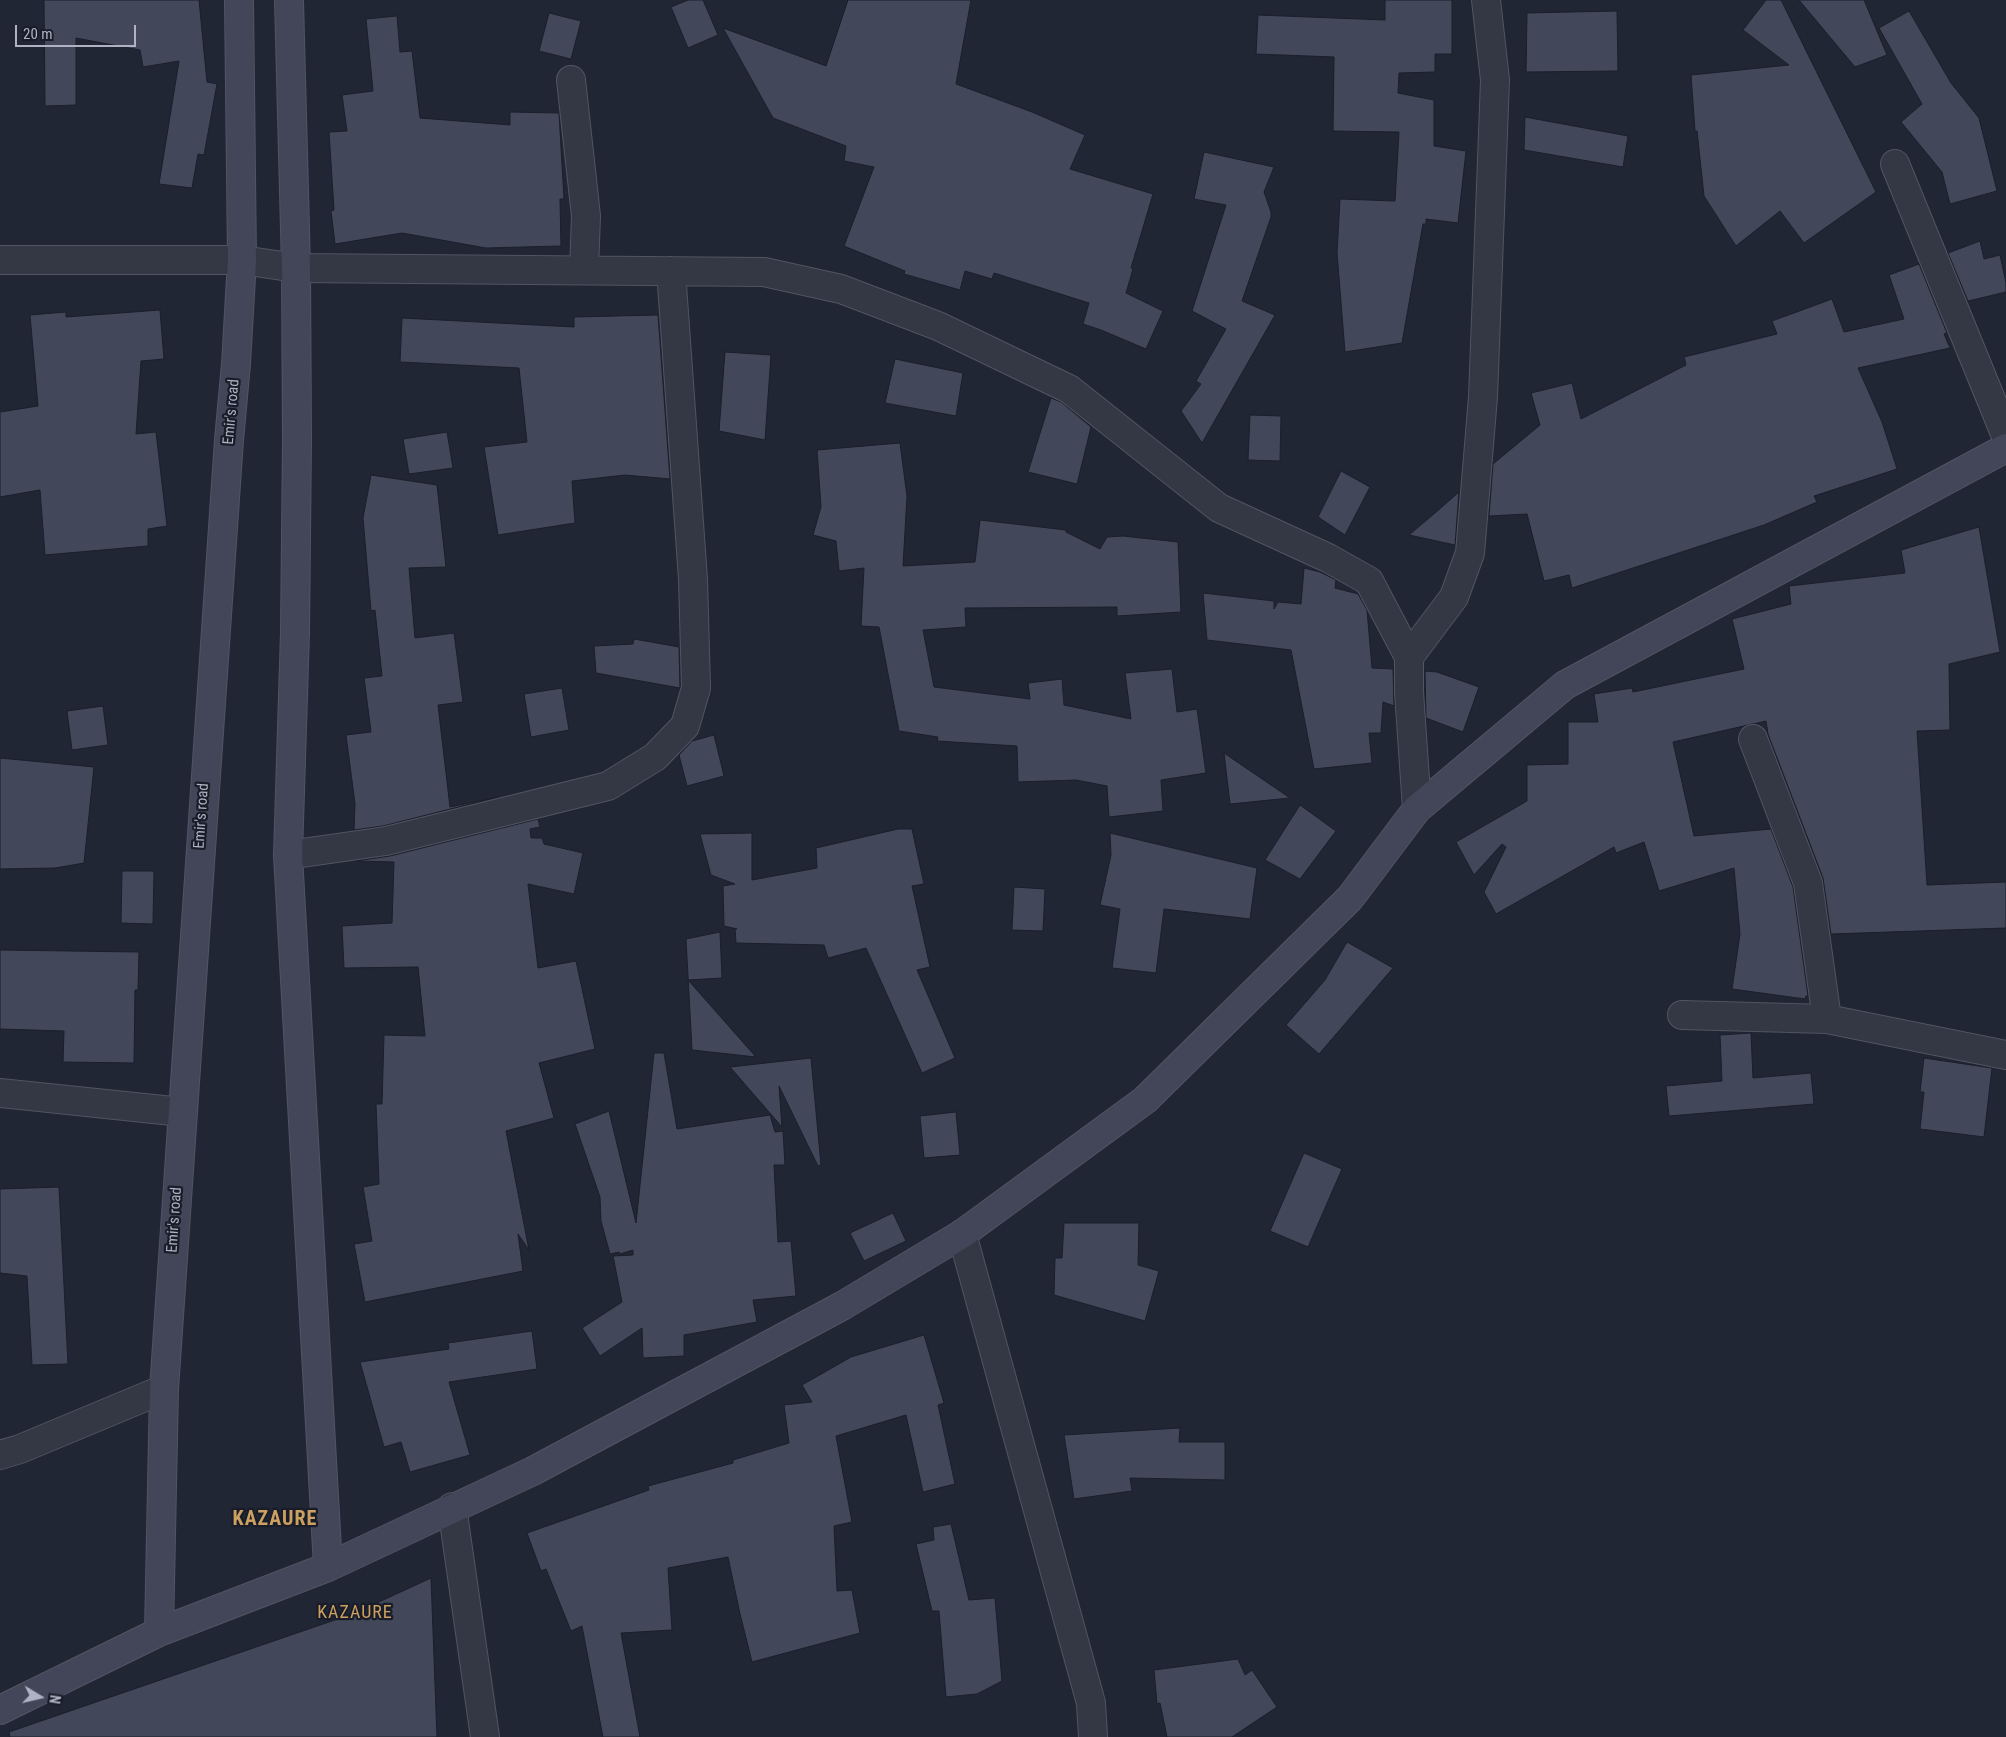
<!DOCTYPE html>
<style>
body{margin:0}
#map{position:relative;width:2006px;height:1737px;overflow:hidden;background:#202634;font-family:"Roboto Condensed",sans-serif}
canvas{display:block}
.north{position:absolute;left:15px;top:1672px;width:50px;height:50px;-webkit-text-stroke:4px #191d29;paint-order:stroke;rotate:99deg;font-size:14px;font-weight:700;line-height:20px;text-align:center;color:#aeb2c2}
.north::after{content:'';display:block;margin:auto;width:18px;height:22px;background:#aeb2c2;clip-path:polygon(50% 0,100% 100%,50% 72%,0 100%)}
.scale{position:absolute;left:15px;top:25px;width:121px;height:22px;box-sizing:border-box;border:2px solid #aeb2c2;border-top:0;padding-left:6px;font-size:15px;line-height:18px;white-space:nowrap;color:#aeb2c2;-webkit-text-stroke:4px #191d29;paint-order:stroke}
</style>
<div id="map">
<canvas width="2006" height="1737"></canvas>
<div class="north">N</div>
<div class="scale">20 m</div>
</div>
<script>
const context = document.querySelector('canvas').getContext('2d');
context.lineJoin = 'round';
function fillPath(path, color) { context.fillStyle = color; context.fill(path, 'evenodd'); }
const poly = rows => new Path2D(rows.map(r => 'M' + r).join(''));
function trace(path, color, width, dash) { context.strokeStyle = color; context.lineWidth = width; context.lineCap = dash ? 'butt' : 'round'; context.setLineDash(dash || []); context.stroke(path); }
function drawText(font, color, halo, rows, align = 'center') {
  context.font = font + ' "Roboto Condensed",sans-serif'; context.lineWidth = 4.5; context.setLineDash([]); context.textBaseline = 'middle'; context.strokeStyle = halo; context.fillStyle = color; for (const [text, x, y, turn = 0] of rows) {
    context.save(); context.translate(x, y); context.rotate((+turn || 0) * Math.PI / 180); context.textAlign = isNaN(turn) ? turn : align; if (halo) context.strokeText(text, 0, 0); context.fillText(text, 0, 0); context.restore();
  }
}
const building = poly([
 [44,0,199,0,207,82,217,84,204,155,198,154,192,188,159,184,179,61,143,67,140,50,76,38,76,105,45,106,44,0],
 [688,0,703,0,718,35,688,48,671,7,688,0],
 [848,0,971,0,956,84,1032,112,1085,135,1070,169,1153,194,1131,268,1133,269,1126,293,1163,311,1146,349,1101,330,1083,324,1089,303,994,273,992,279,965,271,960,290,904,274,905,271,844,246,874,167,844,161,846,146,773,118,723,28,826,66,848,0],
 [1385,0,1452,0,1452,54,1435,54,1435,72,1399,73,1398,93,1434,100,1434,146,1466,151,1458,223,1426,219,1426,224,1423,224,1402,343,1345,352,1337,253,1340,199,1395,201,1399,132,1333,131,1334,57,1256,54,1258,15,1385,20,1385,0],
 [1766,0,1781,0,1876,192,1804,243,1780,211,1736,246,1704,196,1697,131,1695,131,1691,75,1789,65,1743,30,1766,0],
 [1799,0,1864,0,1887,55,1855,67,1799,0],
 [1617,11,1618,71,1526,72,1527,13,1617,11],
 [1909,11,1951,83,1979,118,1997,191,1950,204,1942,172,1901,122,1922,104,1879,28,1909,11],
 [549,13,581,21,571,59,539,51,549,13],
 [397,16,400,52,412,51,420,118,510,125,510,112,559,113,564,199,560,199,561,246,486,248,402,233,335,244,331,211,334,210,329,132,347,131,342,95,373,91,366,19,397,16],
 [1525,117,1628,136,1623,167,1524,150,1525,117],
 [1204,152,1274,167,1264,192,1271,212,1271,217,1242,301,1275,315,1202,443,1181,411,1201,384,1196,381,1226,329,1192,311,1226,205,1194,199,1204,152],
 [1980,241,1984,259,2000,255,2006,283,2006,292,1968,301,1948,253,1980,241],
 [1919,264,1947,333,1944,334,1950,348,1858,368,1882,422,1897,469,1814,496,1817,502,1764,525,1572,588,1569,575,1544,581,1527,514,1489,516,1493,464,1540,425,1531,393,1572,383,1581,419,1686,365,1684,357,1777,334,1772,321,1832,299,1844,332,1904,319,1889,275,1919,264],
 [160,310,164,359,141,361,136,434,156,432,167,526,148,529,148,546,45,555,40,490,0,497,0,412,38,406,30,315,66,312,66,317,160,310],
 [658,315,670,479,625,475,572,481,575,523,498,535,484,447,527,442,519,368,400,362,402,318,574,327,574,317,658,315],
 [725,352,771,355,765,440,719,431,725,352],
 [895,359,963,373,956,416,885,403,895,359],
 [1051,398,1061,402,1091,427,1077,484,1028,472,1051,398],
 [1250,415,1281,416,1280,461,1248,460,1250,415],
 [447,432,453,468,409,474,403,439,447,432],
 [900,443,907,496,903,566,975,562,980,520,1066,530,1066,532,1100,549,1107,537,1123,536,1178,542,1181,612,1117,616,1117,607,965,608,966,627,923,630,934,687,1030,699,1028,683,1062,679,1064,705,1131,719,1125,673,1172,669,1177,712,1197,709,1206,773,1161,780,1163,811,1109,817,1107,786,1076,780,1018,782,1017,746,937,741,938,737,899,731,879,627,861,626,864,568,839,571,836,541,813,535,821,507,817,450,900,443],
 [1341,471,1370,487,1345,535,1318,517,1341,471],
 [371,475,437,485,446,567,409,568,415,638,454,633,463,702,438,705,450,807,498,797,383,826,354,830,355,804,346,735,371,732,364,678,382,676,375,610,371,611,363,518,371,475],
 [1459,492,1455,545,1409,535,1435,513,1459,492],
 [1979,527,2000,652,1949,664,1950,730,1917,731,1927,885,2006,882,2006,928,1831,934,1823,878,1768,734,1766,721,1673,742,1694,836,1771,829,1793,887,1808,996,1806,996,1805,999,1732,989,1740,934,1734,868,1659,891,1644,842,1616,853,1614,847,1496,914,1484,892,1506,847,1502,844,1474,875,1456,842,1527,801,1527,765,1568,764,1568,722,1598,722,1594,694,1632,688,1633,692,1744,669,1732,619,1791,604,1789,586,1905,573,1901,550,1979,527],
 [1304,568,1320,572,1336,580,1335,588,1358,594,1367,610,1372,668,1393,669,1394,706,1383,702,1381,733,1369,733,1372,763,1314,769,1291,650,1207,640,1203,593,1274,601,1274,609,1278,602,1301,604,1304,568],
 [634,639,679,647,680,688,596,673,594,646,633,644,634,639],
 [1425,671,1437,672,1479,687,1463,732,1426,718,1425,671],
 [562,688,569,730,531,737,524,694,562,688],
 [103,706,108,745,72,750,67,711,103,706],
 [714,735,724,776,687,786,679,755,692,741,714,735],
 [1224,753,1290,798,1230,804,1224,753],
 [0,758,94,767,84,863,55,868,0,869,0,758],
 [1300,805,1336,831,1300,879,1265,860,1300,805],
 [538,819,540,827,530,829,531,838,542,838,544,844,583,853,574,894,528,884,538,968,576,961,595,1049,539,1063,554,1118,506,1131,529,1250,518,1234,523,1271,365,1302,354,1244,372,1241,363,1187,379,1184,376,1104,382,1104,384,1035,425,1036,418,967,344,968,342,926,392,923,394,862,356,861,390,856,538,819],
 [898,829,912,829,924,884,912,886,930,967,917,970,955,1058,922,1073,866,948,828,958,824,945,736,943,735,929,737,929,724,926,723,886,735,884,711,875,700,834,752,833,752,880,817,868,816,848,898,829],
 [1110,833,1257,868,1250,919,1164,909,1156,973,1112,968,1120,909,1100,905,1111,855,1110,833],
 [122,871,154,871,153,924,121,923,122,871],
 [1014,887,1045,889,1043,931,1012,930,1014,887],
 [720,932,722,978,688,980,756,1057,692,1050,686,939,720,932],
 [1347,942,1393,968,1319,1054,1286,1025,1325,980,1347,942],
 [0,950,139,952,138,990,135,990,134,1063,63,1062,64,1031,0,1029,0,950],
 [1751,1033,1753,1078,1811,1073,1814,1104,1669,1116,1666,1086,1722,1081,1720,1035,1751,1033],
 [654,1053,664,1053,677,1129,770,1115,775,1132,783,1131,785,1165,774,1165,778,1242,791,1241,796,1296,753,1300,757,1322,684,1335,684,1356,643,1358,642,1328,600,1356,582,1328,622,1302,613,1256,633,1255,633,1250,620,1254,619,1252,610,1254,601,1221,600,1197,575,1124,609,1111,636,1223,654,1053],
 [811,1058,821,1165,818,1166,779,1086,782,1127,730,1067,811,1058],
 [1924,1058,1992,1068,1984,1137,1920,1129,1924,1092,1920,1092,1924,1058],
 [956,1112,960,1155,924,1158,920,1116,956,1112],
 [1304,1153,1342,1169,1308,1247,1270,1231,1304,1153],
 [59,1187,68,1364,32,1365,27,1276,0,1273,0,1189,59,1187],
 [893,1213,906,1241,864,1261,850,1233,893,1213],
 [1064,1223,1139,1223,1138,1265,1159,1271,1145,1321,1054,1295,1055,1258,1062,1258,1064,1223],
 [532,1331,537,1369,449,1382,470,1455,410,1472,401,1442,384,1447,360,1362,449,1349,448,1343,532,1331],
 [924,1335,944,1403,938,1405,955,1484,923,1492,906,1415,836,1436,852,1522,834,1526,837,1591,852,1590,860,1633,752,1662,740,1614,728,1557,668,1568,672,1630,621,1633,640,1737,603,1737,582,1626,571,1631,546,1569,541,1571,527,1533,649,1490,648,1486,733,1463,733,1460,789,1443,784,1405,812,1402,802,1385,851,1357,924,1335],
 [1180,1428,1179,1442,1225,1442,1225,1480,1130,1478,1132,1491,1074,1499,1064,1435,1180,1428],
 [951,1524,969,1600,995,1598,1002,1681,977,1694,946,1697,939,1611,932,1611,916,1544,934,1540,933,1527,951,1524],
 [431,1578,437,1737,10,1737,9,1732,355,1613,431,1578],
 [1238,1659,1245,1675,1252,1670,1277,1707,1232,1737,1167,1737,1160,1703,1157,1704,1154,1670,1238,1659]
]);
fillPath(building, '#424859');
trace(building, '#1b1f2b', 1);
const minor = poly([
 [571,80,586,216,584,270],
 [1895,164,2006,436],
 [0,260,242,260,296,268,764,272,841,289,938,326,1069,389,1219,508,1328,558,1369,581,1409,657,1409,692,1417,809],
 [1409,657,1454,597,1470,553,1483,397,1495,80,1486,0],
 [1753,739,1808,883,1827,1019],
 [288,855,386,841,608,786,655,757,685,726,696,688,693,579,671,271],
 [1682,1015,1827,1019,2006,1055],
 [0,1093,182,1112],
 [962,1234,1091,1703,1093,1737],
 [0,1455,20,1449,164,1389],
 [452,1507,485,1737]
]);
const secondary = poly([
 [289,0,296,268,297,440,295,632,288,855,328,1567],
 [159,1632,164,1389,229,440,236,364,242,260,239,0],
 [0,1710,159,1632,328,1567,533,1471,842,1306,962,1234,1145,1100,1350,898,1417,809,1565,685,2006,448]
]);
trace(minor, '#515563', 30);
trace(secondary, '#515563', 30);
trace(minor, '#343845', 28);
trace(secondary, '#424658', 28);
drawText('15px', '#aeb2c2', '#191d29', [
 ["Emir's road",232,412,-85],
 ["Emir's road",202,816,-86],
 ["Emir's road",175,1220,-86]
]);
context.letterSpacing = '1px';
drawText('18px', '#cba060', '#191d29', [
 ["KAZAURE",355,1613]
]);
context.letterSpacing = '0px';
context.letterSpacing = '1px';
drawText('bold 20px', '#cba060', '#191d29', [
 ["KAZAURE",275,1520]
]);
context.letterSpacing = '0px';
</script>
